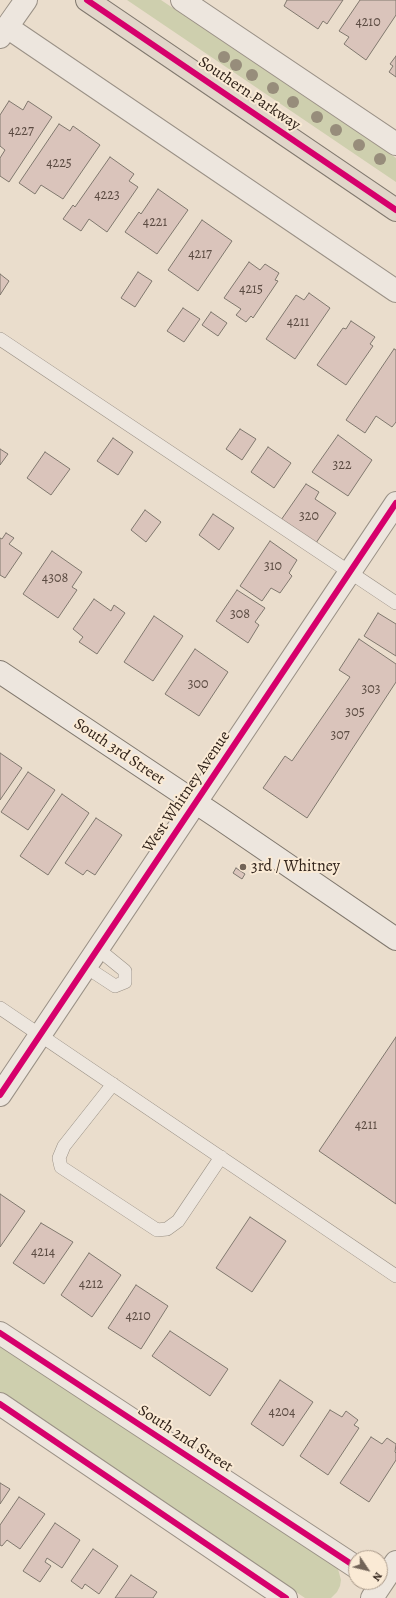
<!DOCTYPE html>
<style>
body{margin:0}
#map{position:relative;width:396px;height:1598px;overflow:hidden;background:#eaddcc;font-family:Alegreya,serif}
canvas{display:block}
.north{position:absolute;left:348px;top:1550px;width:40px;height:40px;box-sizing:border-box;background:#faead5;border:1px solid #aa9a8a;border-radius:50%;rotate:125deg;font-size:11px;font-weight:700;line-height:16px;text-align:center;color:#31231a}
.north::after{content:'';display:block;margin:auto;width:14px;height:18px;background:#726458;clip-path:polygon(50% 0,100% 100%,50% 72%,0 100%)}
</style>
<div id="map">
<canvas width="396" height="1598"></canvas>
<div class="north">N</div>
</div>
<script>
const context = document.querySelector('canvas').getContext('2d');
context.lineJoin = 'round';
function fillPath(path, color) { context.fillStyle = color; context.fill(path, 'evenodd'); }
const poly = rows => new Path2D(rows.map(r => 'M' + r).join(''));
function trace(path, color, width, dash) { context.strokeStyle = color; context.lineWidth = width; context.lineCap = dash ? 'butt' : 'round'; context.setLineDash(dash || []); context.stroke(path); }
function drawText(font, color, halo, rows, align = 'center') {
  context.font = font + ' Alegreya,serif'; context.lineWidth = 4; context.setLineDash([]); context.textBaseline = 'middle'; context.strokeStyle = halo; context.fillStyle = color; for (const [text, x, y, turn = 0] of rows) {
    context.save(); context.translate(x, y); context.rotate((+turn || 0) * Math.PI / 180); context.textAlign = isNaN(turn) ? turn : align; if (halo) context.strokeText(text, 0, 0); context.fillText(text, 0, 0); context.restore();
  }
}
fillPath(poly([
 [127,0,161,0,396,158,396,182],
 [0,1339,309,1546,338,1569,341,1580,340,1586,337,1592,331,1598,305,1598,0,1393]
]), '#cecfae');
const building = poly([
 [287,0,343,0,327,24,323,21,318,29,284,6,287,0],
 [360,0,396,0,396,15,366,60,344,44,349,37,339,31,360,0],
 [396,56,396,77,389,72,393,66,390,64,396,56],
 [9,101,23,110,28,101,52,117,9,182,0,176,0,158,5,150,0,146,0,115,9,101],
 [59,124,70,131,73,126,100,145,63,199,41,185,35,194,19,183,59,124],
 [110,157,134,174,129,181,138,187,107,232,89,219,81,231,63,219,73,205,75,207,110,157],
 [158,189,188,210,157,254,125,232,139,212,141,214,158,189],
 [202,220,232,241,198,291,168,270,202,220],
 [249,262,260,270,265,264,279,273,275,280,278,281,253,318,251,316,246,322,236,315,241,309,224,298,249,262],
 [138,272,152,281,135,307,121,298,138,272],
 [0,274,9,281,0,295,0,274],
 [309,293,330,308,295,359,266,339,296,295,304,300,309,293],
 [183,308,200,319,184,342,167,331,183,308],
 [211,312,227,323,218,336,202,325,211,312],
 [351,321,375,337,370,344,373,346,346,385,317,365,343,328,346,329,351,321],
 [394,349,396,350,396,422,392,427,376,416,365,433,346,420,394,349],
 [240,429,256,439,242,460,226,449,240,429],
 [338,435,372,460,348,496,312,472,338,435],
 [113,438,133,452,118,475,97,461,113,438],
 [268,447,291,463,274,488,251,472,268,447],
 [0,449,8,454,0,465,0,449],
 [45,452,70,469,51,495,27,478,45,452],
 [306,484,319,492,315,499,336,513,316,543,281,520,306,484],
 [145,510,161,522,146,542,131,530,145,510],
 [213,514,234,528,219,550,199,535,213,514],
 [6,533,14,538,9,544,22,553,5,578,0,575,0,538,2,539,6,533],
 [270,541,297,560,289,573,292,576,280,593,271,588,262,601,240,586,270,541],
 [52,551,82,572,72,587,77,590,58,618,23,594,52,551],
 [237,590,265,608,255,622,259,625,248,643,216,621,237,590],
 [94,599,111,611,114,605,125,613,97,654,79,642,83,637,73,629,94,599],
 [378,613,396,624,396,656,364,636,378,613],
 [154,616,183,636,153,681,124,662,154,616],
 [359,639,396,664,396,682,307,818,263,788,285,756,292,761,350,677,339,670,359,639],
 [195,649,228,672,199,716,165,694,195,649],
 [0,753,22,768,0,800,0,753],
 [28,772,55,790,28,830,1,812,28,772],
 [62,794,89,813,48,875,20,856,62,794],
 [96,818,122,835,95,875,87,870,83,875,65,863,96,818],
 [236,868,245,874,242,879,233,873,236,868],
 [396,1037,396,1204,319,1151,396,1037],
 [0,1194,25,1211,0,1247,0,1194],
 [250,1217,286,1241,252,1292,216,1268,250,1217],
 [41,1223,73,1242,44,1284,13,1263,41,1223],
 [89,1253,121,1275,92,1317,61,1295,89,1253],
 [136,1285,168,1306,141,1349,108,1328,136,1285],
 [170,1331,228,1369,210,1396,152,1356,170,1331],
 [280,1380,313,1402,283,1446,251,1424,280,1380],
 [330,1410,342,1417,346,1411,358,1420,354,1425,359,1428,328,1475,300,1456,330,1410],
 [371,1437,382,1444,387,1438,396,1444,395,1452,396,1453,396,1460,369,1502,340,1483,371,1437],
 [0,1483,10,1489,0,1504,0,1483],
 [19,1497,45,1514,20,1549,7,1540,2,1546,0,1545,0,1525,19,1497],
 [55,1523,80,1540,62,1568,47,1558,45,1562,51,1566,40,1582,23,1571,55,1523],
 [93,1549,118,1566,99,1594,85,1584,82,1589,71,1581,93,1549],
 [131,1575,157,1592,153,1598,115,1598,131,1575]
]);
fillPath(building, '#dac4bb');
trace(building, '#80786e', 1);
const service = poly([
 [0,339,396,603],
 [86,967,115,986,125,982,125,971,98,949],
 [0,1008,396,1276],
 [113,1084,64,1146,59,1158,61,1167,157,1230,167,1229,178,1221,221,1157]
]);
const minor = poly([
 [182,0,396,144],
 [7,27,396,291],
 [0,37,26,0],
 [0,1095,396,503],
 [0,1333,356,1567],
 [0,1404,286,1598],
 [372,1598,396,1562]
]);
const secondary = poly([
 [0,672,219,818,396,939]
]);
const primary = poly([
 [87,0,396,210]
]);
trace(service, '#9a9186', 14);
trace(minor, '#9a9186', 24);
trace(secondary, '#80786e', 24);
trace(primary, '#80786e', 24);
trace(service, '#ede6de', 13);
trace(minor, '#ede6de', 22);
trace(secondary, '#ede6de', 22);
trace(primary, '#e1d6c9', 22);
trace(poly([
 [87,0,396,210],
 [0,1095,396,503],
 [0,1333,356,1567],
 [0,1404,286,1598]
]), '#d6006c', 6);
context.fillStyle = '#978d7b';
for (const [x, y] of [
 [224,57],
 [236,65],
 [252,75],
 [273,88],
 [293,102],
 [317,117],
 [336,130],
 [359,145],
 [380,159]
]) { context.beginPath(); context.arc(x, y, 6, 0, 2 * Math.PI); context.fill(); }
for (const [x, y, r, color] of [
 [243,867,4,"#726458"]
]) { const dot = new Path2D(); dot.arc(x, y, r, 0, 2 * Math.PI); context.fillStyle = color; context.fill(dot); trace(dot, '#faead5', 1.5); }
drawText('14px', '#5b4b42', null, [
 ["4210",368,23],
 ["4227",21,132],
 ["4225",59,164],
 ["4223",107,196],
 ["4221",155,223],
 ["4217",200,255],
 ["4215",251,290],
 ["4211",298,323],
 ["322",342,466],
 ["320",309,517],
 ["310",273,567],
 ["4308",55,579],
 ["308",240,615],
 ["300",198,685],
 ["303",371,690],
 ["305",355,713],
 ["307",340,736],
 ["4211",366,1126],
 ["4214",43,1253],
 ["4212",91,1285],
 ["4210",138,1317],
 ["4204",282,1413]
]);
drawText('16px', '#31231a', '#faead5', [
 ["Southern Parkway",249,94,34],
 ["South 3rd Street",119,752,34],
 ["West Whitney Avenue",187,792,-56],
 ["South 2nd Street",185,1439,33]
]);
drawText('16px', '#31231a', '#faead5', [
 ["3rd / Whitney",251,867]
], 'left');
</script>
